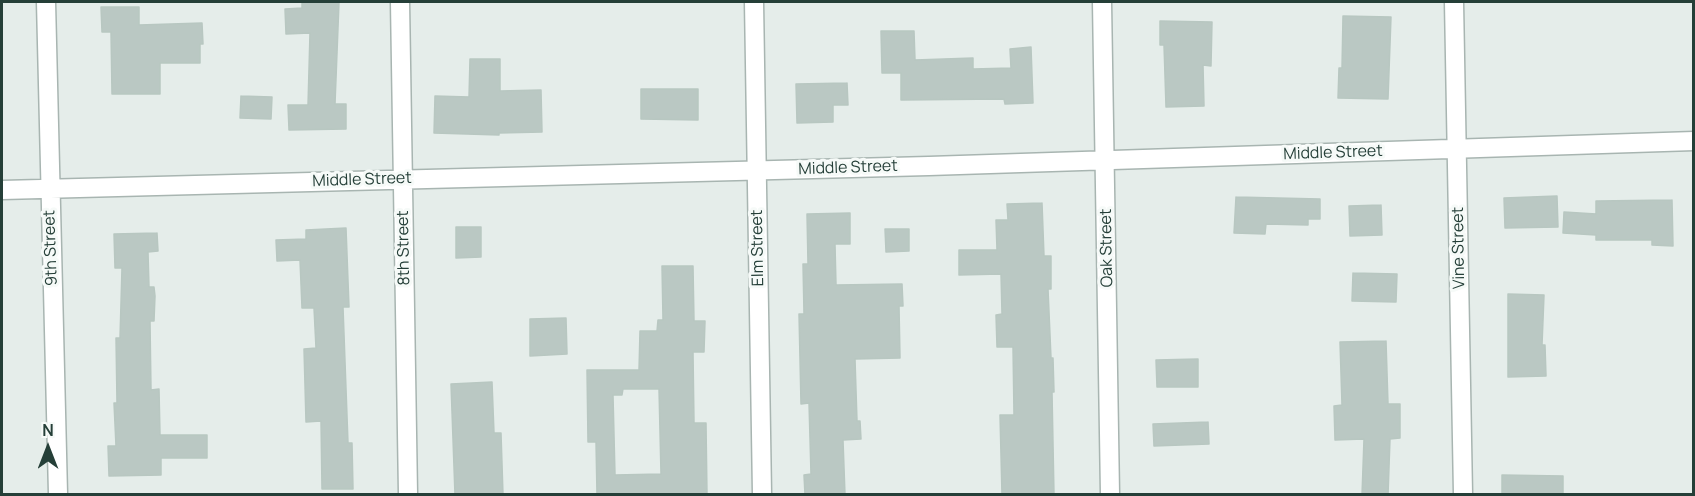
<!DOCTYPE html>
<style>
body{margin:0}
#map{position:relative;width:1695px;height:496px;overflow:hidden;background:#e5edea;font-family:Manrope,sans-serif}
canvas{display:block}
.frame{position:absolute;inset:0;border:3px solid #253f38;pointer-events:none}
.north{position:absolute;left:18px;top:418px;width:60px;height:60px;-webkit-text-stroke:4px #f6faf8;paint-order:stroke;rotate:0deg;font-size:16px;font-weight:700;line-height:24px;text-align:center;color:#253f38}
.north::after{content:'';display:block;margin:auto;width:21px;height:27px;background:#253f38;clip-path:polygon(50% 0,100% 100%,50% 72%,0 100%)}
</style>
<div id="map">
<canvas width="1695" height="496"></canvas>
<div class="frame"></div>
<div class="north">N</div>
</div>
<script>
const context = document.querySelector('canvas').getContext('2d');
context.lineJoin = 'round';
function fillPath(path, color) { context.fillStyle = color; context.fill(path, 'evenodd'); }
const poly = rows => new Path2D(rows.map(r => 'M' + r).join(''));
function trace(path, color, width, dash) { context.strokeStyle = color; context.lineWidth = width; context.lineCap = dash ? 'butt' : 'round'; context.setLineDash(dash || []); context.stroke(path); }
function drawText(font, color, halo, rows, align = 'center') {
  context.font = font + ' Manrope,sans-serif'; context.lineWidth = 6; context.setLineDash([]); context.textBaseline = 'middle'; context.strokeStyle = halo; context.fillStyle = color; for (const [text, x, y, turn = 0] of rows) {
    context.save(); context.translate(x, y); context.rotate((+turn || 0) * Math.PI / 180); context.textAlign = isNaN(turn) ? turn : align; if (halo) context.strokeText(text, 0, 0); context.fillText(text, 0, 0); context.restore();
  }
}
const building = poly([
 [302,2,339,2,335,104,346,104,346,129,289,130,288,105,308,105,310,33,286,34,285,9,302,8,302,2],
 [101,7,139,7,139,25,202,23,203,44,200,44,200,63,160,63,160,94,112,94,111,32,102,32,101,7],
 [1343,16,1391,17,1388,99,1338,98,1339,68,1342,68,1343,16],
 [1160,21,1212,22,1211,66,1203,65,1204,106,1166,107,1164,45,1160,45,1160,21],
 [881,31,914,31,915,60,973,58,973,69,1011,68,1010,49,1031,47,1033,103,1005,104,1004,99,901,100,901,73,882,73,881,31],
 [470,59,500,59,500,91,541,90,542,132,499,133,499,135,434,133,435,96,469,97,470,59],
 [847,83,848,105,833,105,833,122,797,123,796,84,847,83],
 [641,89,698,89,698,120,641,119,641,89],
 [241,96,272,97,271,119,240,118,241,96],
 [1557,196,1558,227,1505,228,1504,198,1557,196],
 [1236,197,1320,199,1320,219,1308,219,1308,225,1266,224,1265,234,1234,233,1236,197],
 [1672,200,1673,246,1652,245,1652,240,1596,240,1596,235,1563,233,1564,212,1596,214,1596,201,1672,200],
 [1042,203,1044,256,1051,256,1051,289,1048,289,1051,358,1053,358,1054,392,1052,392,1054,495,1002,495,1000,415,1014,415,1013,347,997,347,996,315,1002,314,1001,274,959,275,959,250,997,250,996,220,1008,220,1007,204,1042,203],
 [1381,205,1382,235,1350,236,1349,206,1381,205],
 [850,213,850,244,835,244,836,285,902,284,903,306,899,306,900,358,855,359,857,421,860,421,861,439,843,440,845,495,805,495,804,475,811,474,809,403,801,404,799,314,804,314,803,264,808,264,807,214,850,213],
 [456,227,481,227,481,257,456,258,456,227],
 [346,228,349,307,343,307,348,443,352,443,353,489,322,489,321,421,306,422,304,349,316,348,314,308,302,308,300,260,277,261,276,240,306,239,306,230,346,228],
 [885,229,909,229,909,251,886,252,885,229],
 [157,233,158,251,148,252,149,287,154,287,155,296,154,321,150,321,151,390,159,389,160,435,207,435,207,458,161,458,161,475,109,476,108,446,116,446,114,403,117,403,116,338,120,338,122,268,115,268,114,234,157,233],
 [662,266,693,266,694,321,705,321,704,352,693,352,694,423,706,423,707,495,597,495,596,442,588,442,587,370,639,370,640,331,657,331,658,320,663,320,662,266],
 [623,389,659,389,661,474,615,475,613,395,622,395,623,389],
 [1353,273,1397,274,1396,302,1352,301,1353,273],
 [1508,294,1544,295,1542,345,1545,345,1546,376,1508,377,1508,294],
 [566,318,567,354,530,356,530,319,566,318],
 [1386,341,1388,404,1400,404,1400,438,1390,439,1388,495,1362,495,1364,439,1335,440,1334,406,1342,405,1340,342,1386,341],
 [1198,359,1198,387,1157,387,1156,360,1198,359],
 [492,382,494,433,501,433,503,495,455,495,451,384,492,382],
 [1208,422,1209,444,1154,446,1153,424,1208,422],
 [1502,475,1563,476,1563,495,1502,495,1502,475]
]);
fillPath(building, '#bac8c3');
trace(building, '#b8c7c1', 1.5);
const minor = poly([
 [46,2,58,494],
 [400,2,408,494],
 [754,2,762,494],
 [1102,2,1110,494],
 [1454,2,1463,494],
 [2,190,929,166,1694,141]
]);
trace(minor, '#a8b5b1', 21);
trace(minor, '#fff', 18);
drawText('16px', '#253f38', '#f6faf8', [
 ["Middle Street",1333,153,-2],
 ["Middle Street",848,168,-2],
 ["Middle Street",362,180,-2],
 ["9th Street",51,248,-92],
 ["8th Street",404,248,-91],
 ["Elm Street",758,248,-91],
 ["Oak Street",1107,248,-91],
 ["Vine Street",1459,248,-91]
]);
</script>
